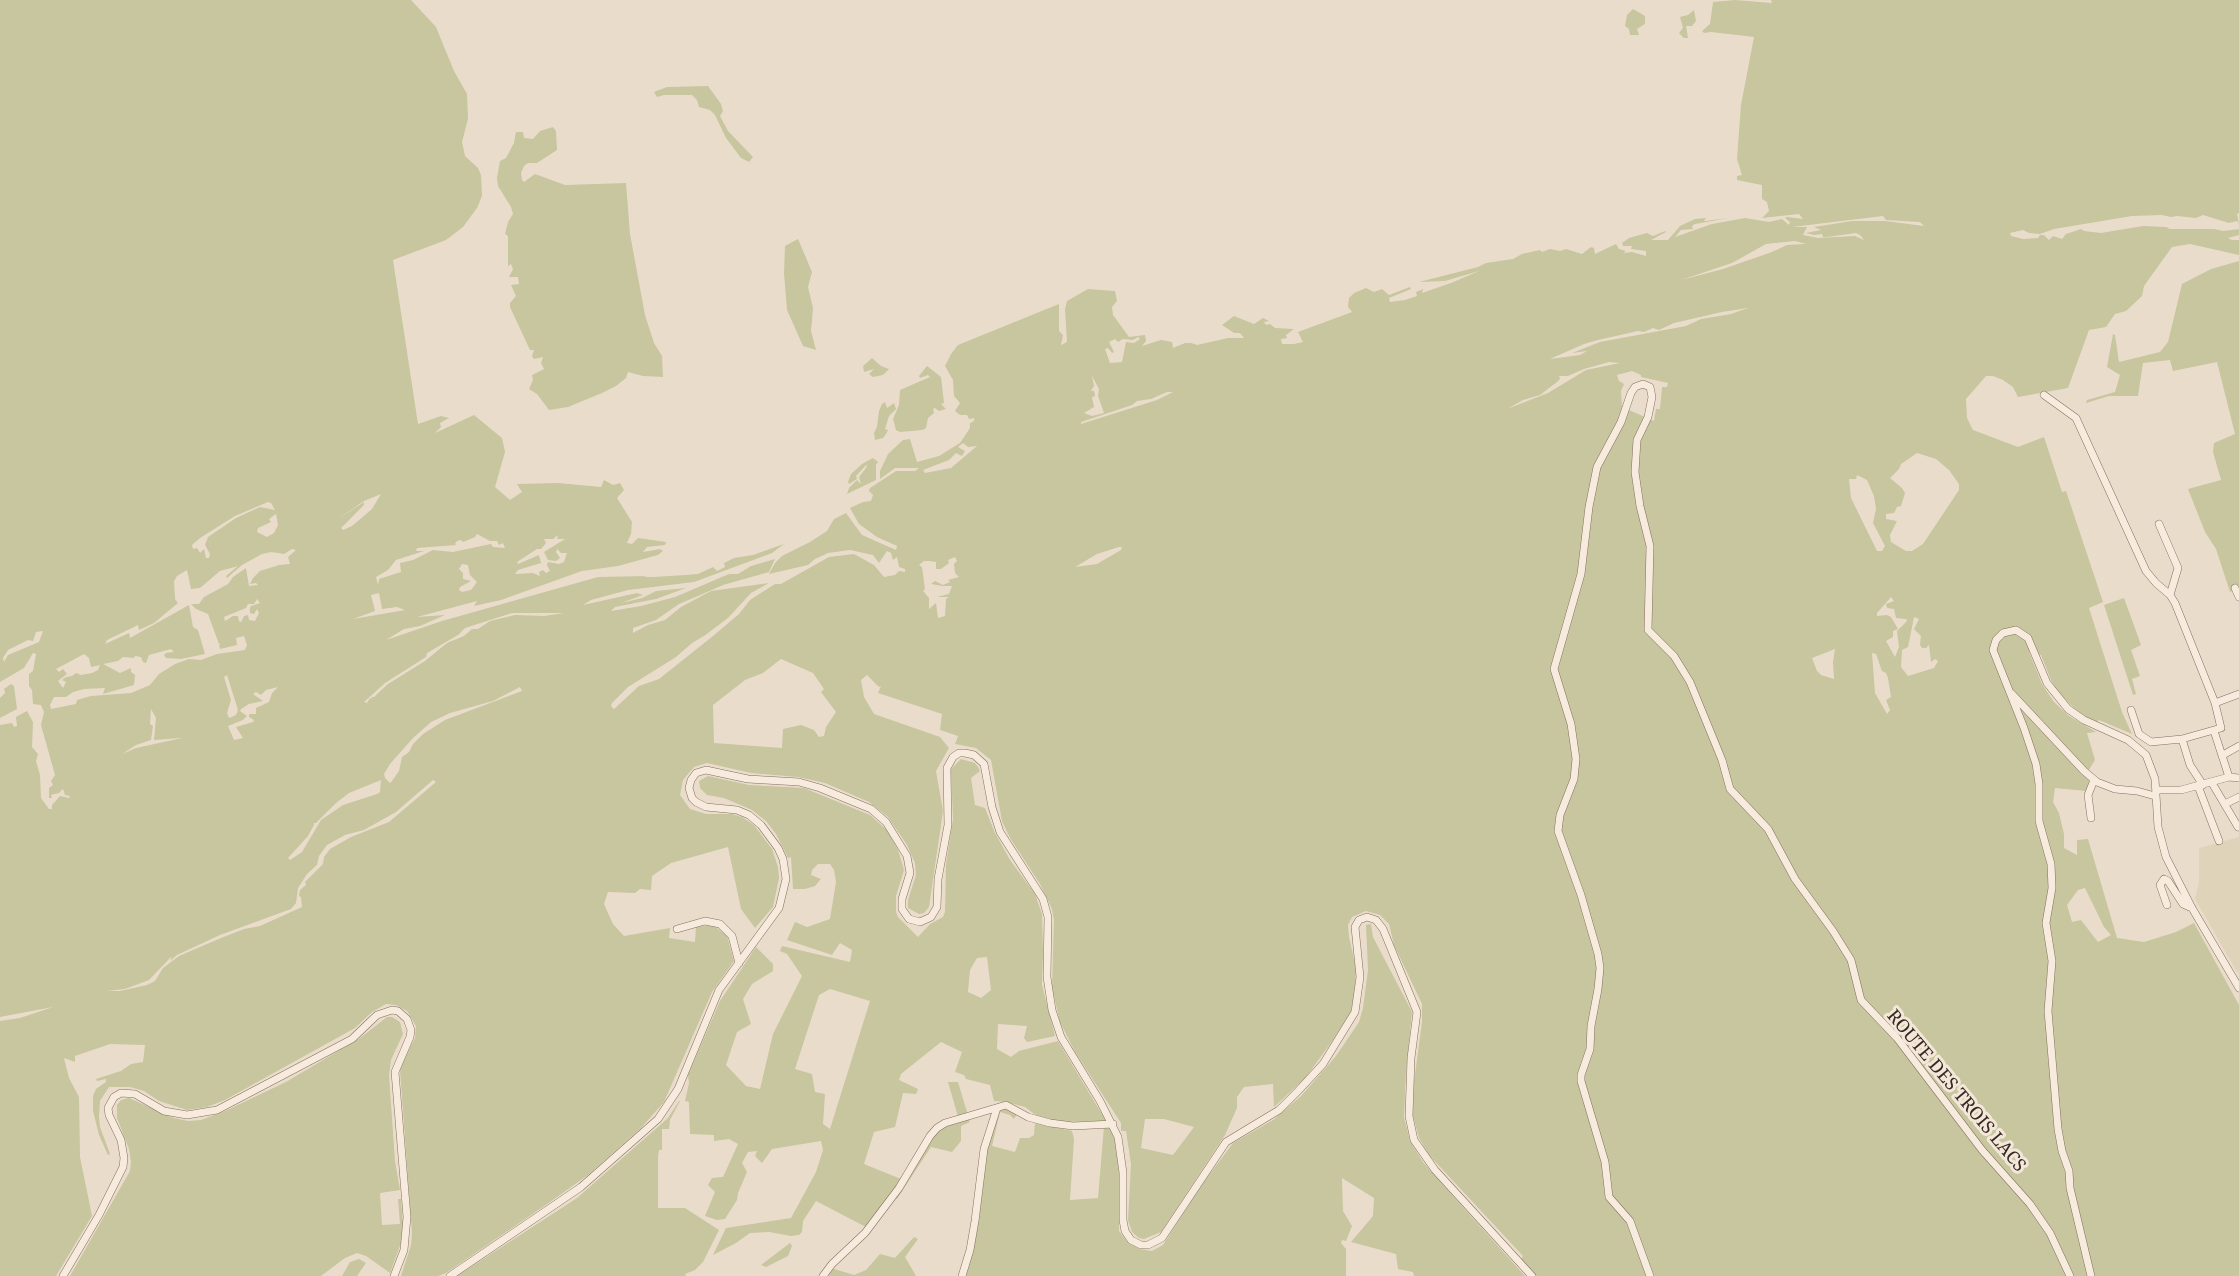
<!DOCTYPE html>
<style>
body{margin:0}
canvas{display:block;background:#eadccb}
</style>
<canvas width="2239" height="1276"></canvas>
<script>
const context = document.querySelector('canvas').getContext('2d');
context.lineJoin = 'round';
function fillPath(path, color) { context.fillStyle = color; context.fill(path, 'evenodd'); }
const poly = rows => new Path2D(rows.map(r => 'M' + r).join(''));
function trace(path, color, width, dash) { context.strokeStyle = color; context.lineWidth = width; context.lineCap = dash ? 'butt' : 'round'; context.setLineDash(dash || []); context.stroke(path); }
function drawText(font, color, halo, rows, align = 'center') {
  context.font = font + ' "Noto Serif",serif'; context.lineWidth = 6; context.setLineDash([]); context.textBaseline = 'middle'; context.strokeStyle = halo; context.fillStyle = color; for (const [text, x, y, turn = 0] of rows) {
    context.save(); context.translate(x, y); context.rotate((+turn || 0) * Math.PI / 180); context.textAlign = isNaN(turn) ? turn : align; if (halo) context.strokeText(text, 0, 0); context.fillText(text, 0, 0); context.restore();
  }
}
fillPath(poly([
 [2239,837,2239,971,2237,972,2195,899,2199,881,2199,848]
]), '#dfd3b9');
fillPath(poly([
 [0,0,411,0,436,27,454,71,467,94,468,119,462,142,465,156,478,168,481,175,482,196,477,208,463,227,446,240,393,260,418,424,441,416,449,418,440,423,441,427,435,433,474,415,502,438,505,452,495,487,510,500,522,492,517,484,558,483,601,487,604,480,613,485,620,483,624,490,617,498,632,522,631,534,627,543,632,544,638,538,666,542,665,545,647,547,643,552,660,549,663,551,658,555,618,566,582,571,501,600,474,606,477,601,417,617,445,615,420,626,404,629,386,640,442,621,598,577,648,576,643,577,653,577,686,575,698,574,713,567,717,571,725,567,724,563,734,558,753,555,784,544,772,553,694,582,628,590,591,600,583,605,637,593,643,595,621,603,642,598,656,591,686,588,656,599,615,607,611,611,641,606,675,597,729,574,738,574,751,566,775,559,769,572,723,585,698,596,679,604,656,620,633,628,633,633,648,625,665,620,681,607,711,591,769,583,751,593,728,618,704,636,692,643,676,657,628,687,612,703,611,706,614,709,639,686,659,679,713,636,739,614,750,600,775,584,781,584,829,557,854,554,874,565,884,577,895,575,899,571,905,572,905,569,899,567,897,557,893,560,891,553,887,551,879,563,873,555,850,550,828,553,815,559,808,565,769,574,775,563,782,556,810,542,827,531,834,519,846,513,862,535,896,550,897,546,877,537,859,524,850,508,863,502,871,501,873,495,869,491,870,488,896,471,915,471,919,468,895,468,880,479,880,471,888,454,903,440,910,439,917,462,939,456,960,443,970,428,970,423,974,421,974,418,969,419,967,415,960,415,955,411,960,403,954,396,953,380,945,366,951,354,958,345,1059,304,1059,331,1063,335,1061,345,1067,342,1065,309,1067,301,1088,289,1115,291,1117,301,1112,307,1113,315,1129,337,1145,335,1146,341,1142,346,1161,340,1172,342,1173,348,1185,343,1191,343,1197,345,1228,338,1244,338,1240,333,1234,333,1222,325,1234,316,1254,324,1263,318,1269,321,1264,322,1266,325,1270,324,1275,328,1294,329,1286,335,1287,338,1281,339,1282,344,1294,344,1303,342,1298,332,1352,312,1348,307,1349,298,1354,293,1366,288,1374,292,1382,289,1389,295,1410,287,1411,289,1389,298,1390,302,1405,300,1417,296,1416,292,1423,289,1422,293,1451,283,1479,271,1445,281,1419,282,1478,267,1486,263,1513,259,1522,254,1540,250,1542,252,1550,249,1560,251,1566,249,1582,254,1591,247,1594,248,1595,254,1616,244,1619,249,1626,251,1623,253,1632,252,1646,256,1646,251,1631,249,1632,246,1623,246,1622,243,1629,238,1647,233,1653,236,1665,231,1666,232,1651,240,1668,240,1680,226,1695,219,1706,218,1704,221,1705,221,1729,218,1695,224,1692,226,1693,229,1681,230,1675,237,1712,224,1745,218,1769,222,1782,219,1789,225,1790,222,1785,218,1787,217,1803,219,1799,214,1762,218,1769,211,1767,202,1762,199,1762,185,1737,180,1737,176,1742,175,1737,159,1741,105,1754,37,1711,32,1704,33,1702,31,1710,24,1713,2,1735,0,1772,3,1771,0,2239,0,2239,213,2237,214,2239,224,2237,221,2229,223,2203,215,2196,218,2177,216,2171,217,2162,215,2132,216,2054,229,2040,234,2029,233,2023,230,2010,233,2011,236,2023,239,2038,238,2040,235,2044,235,2049,240,2053,236,2062,239,2066,234,2081,229,2084,231,2101,233,2143,226,2166,227,2170,229,2214,229,2223,231,2239,229,2239,235,2228,238,2232,240,2239,240,2239,255,2190,244,2172,247,2144,286,2142,296,2126,311,2115,314,2106,327,2089,330,2068,388,2018,397,2013,387,2003,380,1993,376,1986,376,1966,399,1967,418,1973,430,2018,447,2044,437,2062,492,2066,491,2103,602,2089,608,2122,712,2132,734,2099,720,2097,722,2079,713,2058,692,2051,680,2041,655,2029,652,2042,684,2054,702,2069,716,2096,732,2087,733,2095,760,2087,773,2089,782,2086,791,2055,788,2053,802,2059,813,2064,834,2064,848,2077,855,2077,840,2088,839,2117,938,2144,942,2176,932,2194,923,2239,1005,2239,1276,1537,1276,1521,1259,1523,1256,1429,1155,1419,1138,1413,1116,1414,1082,1422,1022,1422,1004,1394,945,1389,924,1380,915,1366,911,1352,917,1348,925,1349,937,1356,968,1354,1001,1350,1013,1333,1040,1306,1077,1274,1107,1273,1084,1244,1087,1237,1097,1237,1108,1225,1135,1161,1232,1144,1239,1139,1238,1132,1232,1128,1220,1131,1164,1126,1131,1121,1131,1121,1123,1075,1052,1060,1022,1052,988,1054,920,1052,909,1040,884,1010,838,1002,821,991,760,976,748,955,744,958,736,940,730,942,714,878,693,881,686,879,687,867,675,861,680,864,697,874,714,940,737,949,748,936,771,943,811,929,907,924,913,919,914,908,908,908,900,916,875,915,863,907,845,888,817,869,802,825,783,798,777,751,773,707,763,694,767,683,780,680,795,690,809,706,814,732,814,742,817,754,825,772,849,778,867,779,878,773,907,755,928,741,909,728,847,671,863,652,876,651,890,640,889,635,893,608,892,604,904,613,924,624,936,670,928,669,938,695,942,696,927,713,925,727,936,734,961,712,992,664,1102,641,1128,588,1175,550,1202,446,1273,438,1276,401,1276,411,1245,412,1233,400,1070,403,1061,415,1038,416,1026,407,1011,396,1005,386,1004,372,1012,355,1028,225,1100,207,1107,187,1110,159,1101,144,1091,130,1087,109,1087,100,1101,99,1116,100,1127,110,1154,108,1155,99,1135,93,1111,93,1096,96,1089,106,1082,106,1079,97,1081,96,1079,121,1071,131,1064,143,1062,145,1045,110,1044,75,1056,75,1062,64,1058,69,1078,79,1097,80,1157,92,1216,56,1276,0,1276,0,1021,20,1018,53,1007,0,1017,0,725,12,723,14,727,17,726,16,717,27,711,33,722,32,747,38,754,36,761,40,775,41,798,49,809,52,809,52,805,60,796,69,798,70,796,65,795,63,789,59,793,51,795,52,798,49,798,49,788,53,785,51,781,55,775,41,725,44,712,41,705,33,704,32,690,29,686,29,674,33,671,36,654,33,653,24,668,0,682],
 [1883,216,1886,220,1920,222,1924,226,1885,221,1852,221,1814,227,1821,230,1806,233,1814,235,1822,234,1823,237,1827,237,1856,233,1860,235,1864,240,1855,236,1818,238,1803,235,1807,227,1792,227],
 [1795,241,1806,244,1787,245,1772,252,1723,269,1681,280,1732,263,1766,244],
 [1748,308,1731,314,1701,319,1686,326,1600,342,1572,353,1587,351,1580,355,1550,359,1584,344,1598,340,1638,331,1644,332,1653,328,1659,330,1674,323,1722,312],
 [1138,337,1140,339,1134,343,1126,342,1122,362,1110,363,1105,349,1108,348,1112,353,1114,352,1109,342,1115,339,1118,342,1123,339,1133,340],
 [1609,362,1620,363,1586,370,1548,393,1507,409,1523,400,1540,395,1557,382,1560,379,1559,376,1568,376,1584,369],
 [1632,371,1641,375,1641,377,1668,383,1667,387,1662,387,1660,409,1656,409,1654,421,1622,407,1621,391,1624,384,1619,381,1617,375],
 [1092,376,1099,389,1098,396,1104,413,1092,416,1084,413,1094,407,1092,397,1095,396,1094,391,1091,391,1094,386],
 [1167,392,1173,392,1157,400,1081,424,1081,422,1132,405,1137,401,1151,399],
 [963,443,968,447,977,446,951,468,925,473,923,470,949,460,956,453,962,456,965,451,958,447],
 [1917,453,1936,459,1949,470,1959,484,1959,490,1923,544,1912,551,1906,551,1891,542,1890,535,1897,521,1886,519,1886,514,1894,513,1897,507,1901,506,1905,493,1902,488,1890,478,1899,469,1901,464],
 [1857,475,1867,480,1874,496,1876,509,1873,523,1885,546,1882,551,1877,551,1851,498,1849,479,1856,479],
 [381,494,372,509,352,526,343,530,341,528,364,505,364,502,335,521,364,501],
 [268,502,271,503,275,510,260,507,236,518,208,537,205,545,210,554,209,558,206,558,204,549,200,553,197,548,193,549,192,545,200,538,235,516],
 [276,514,278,525,274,533,267,537,257,532,258,528,271,522,269,519],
 [477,534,490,541,497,541,499,545,503,543,505,548,493,547,491,544,453,552,433,550,413,560,400,563,401,572,379,579,378,585,376,577,388,570,396,560,424,551,416,551,417,548,456,545,455,544,457,541,461,540,463,542,475,537],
 [558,535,557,539,565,539,544,552,548,560,556,561,560,558,556,552,557,549,561,553,567,553,564,562,559,564,548,562,547,565,550,571,546,573,543,570,539,572,540,576,533,573,515,574,518,570,541,563,539,555,518,564,517,562,537,549,541,549,546,543,544,539,553,539],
 [1119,547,1122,547,1121,550,1097,564,1075,567,1097,554],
 [292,549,296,550,288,557,290,564,279,565,260,571,253,578,250,584,256,583,258,585,249,586,246,568,233,577,228,584,204,597,199,604,191,604,196,609,208,614,219,644,221,644,219,645,220,649,237,645,236,638,244,636,247,645,245,650,217,654,201,660,189,659,175,664,159,674,150,685,131,693,91,696,77,700,76,704,51,709,50,705,54,697,66,697,73,692,84,689,105,688,103,694,134,685,135,675,131,672,131,668,120,673,103,664,118,661,123,657,134,658,135,656,141,657,143,662,146,663,149,655,171,649,174,652,166,653,164,655,166,658,181,659,205,654,198,630,193,627,189,605,130,638,129,633,105,644,107,640,138,625,139,630,154,623,178,603,175,599,174,581,177,576,187,570,191,589,200,588,220,571,238,566,226,576,227,578,242,565,262,554,271,552,284,554],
 [955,557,957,561,954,564,955,573,959,577,948,580,950,582,943,585,935,581,931,584,943,586,952,586,949,594,937,597,949,597,946,599,945,616,938,618,936,603,929,609,929,598,923,591,925,589,922,567,919,565,924,561,929,561,936,562,936,569,941,569,949,563,948,560],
 [462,564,468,565,470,575,477,582,471,590,462,592,459,590,460,587,471,581,463,579,463,573,459,569],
 [379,593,382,609,397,607,405,610,353,619,375,611,371,595],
 [1891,597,1894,601,1886,604,1887,608,1894,609,1896,618,1906,619,1907,621,1897,631,1899,647,1895,657,1886,641,1893,637,1893,631,1898,629,1891,617,1887,615,1877,616,1877,613],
 [257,599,260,603,251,606,250,608,250,613,254,614,257,609,259,613,255,621,249,620,248,615,244,616,241,622,239,621,238,616,233,616,225,621,224,617,246,608,248,604,254,604],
 [512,613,564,613,544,616,515,615,490,621,478,629,472,629,464,636,447,643,425,661,388,684,374,697,371,697,373,699,370,698,367,703,364,702,385,683,426,657,427,653,458,635,465,628],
 [1914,617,1919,619,1914,629,1921,636,1920,645,1922,648,1926,648,1929,645,1931,662,1935,659,1938,661,1934,668,1908,676,1901,667,1902,650,1908,647],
 [43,631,39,642,8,655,4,662,3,658,8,650,28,640,33,641,36,632],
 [1835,649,1833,662,1834,679,1821,675,1817,671,1812,658],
 [1872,653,1876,654,1882,671,1886,673,1888,678,1891,697,1886,700,1890,710,1887,714,1875,693],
 [84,654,89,658,91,667,100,665,98,670,92,673,81,675,76,673,72,676,66,677,62,680,66,682,63,688,58,681,67,674,63,669,59,672,56,669],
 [781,659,813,673,824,689,821,692,836,712,826,727,824,736,819,737,814,730,801,725,783,729,782,748,714,743,713,705,745,680,763,673],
 [227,675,238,710,236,715,229,718,227,713,231,700,224,677],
 [278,687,272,693,269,702,256,708,256,714,249,714,249,717,254,720,253,722,236,727,243,738,234,740,228,726,243,720,247,716,240,711,241,709,249,704,263,701,253,694,256,692,261,695,266,690],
 [520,687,522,691,445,720,423,734,413,744,409,752,402,757,399,771,392,781,390,783,385,778,384,774,390,764,413,738,431,722,450,713,493,701],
 [151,709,156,718,154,740,182,738,136,748,122,754,136,745,151,740,153,726,150,724],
 [381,780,380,792,377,794,343,805,321,820,302,852,290,860,288,858,308,836,314,825,314,823,316,823,336,803,349,793],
 [433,780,436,782,389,822,351,837,330,849,324,857,323,864,305,882,306,885,300,890,299,896,301,897,302,907,260,926,244,929,221,938,179,956,163,968,155,981,147,985,120,991,107,991,125,989,149,980,172,956,170,961,177,955,220,935,291,909,296,903,298,888,307,874,317,865,319,856,327,845,345,835,364,830,396,812],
 [2085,888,2104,927,2111,935,2098,942,2081,920,2072,922,2067,905,2078,890],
 [1145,1119,1164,1119,1194,1127,1173,1155,1141,1148],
 [1633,9,1645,16,1645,24,1637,29,1639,35,1630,35,1629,29,1625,26,1627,15],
 [1694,10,1696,21,1692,26,1686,26,1688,38,1684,38,1679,33,1683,28,1680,17,1688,15],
 [708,86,721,104,723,111,720,116,728,131,753,157,749,162,741,158,726,138,715,115,710,110,699,107,697,100,692,95,664,95,657,97,654,92,667,87],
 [553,127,556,131,557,150,537,163,528,163,524,166,521,173,522,180,524,182,535,174,565,185,626,183,630,234,645,315,654,343,662,356,663,377,643,376,628,372,626,378,616,386,602,393,568,407,549,410,537,394,529,389,533,380,532,375,544,369,541,363,543,357,534,359,532,356,534,350,530,350,510,307,510,303,516,296,511,285,519,284,518,277,509,277,513,269,511,264,508,266,508,236,505,234,508,222,513,214,511,207,498,186,497,178,500,161,506,158,514,143,516,132,523,132,524,138,533,139,540,131],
 [798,239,812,272,808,287,813,308,811,331,816,350,803,346,787,310,784,273,785,246],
 [2239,261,2239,589,2230,592,2216,549,2205,532,2188,489,2221,480,2213,452,2214,443,2235,434,2217,362,2173,371,2170,360,2143,363,2138,396,2109,396,2086,403,2087,400,2115,392,2120,375,2107,367,2113,334,2115,335,2119,362,2160,352,2168,342,2182,284,2211,269],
 [872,358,881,366,889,369,883,375,873,377,869,374,874,369,864,372,863,366],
 [927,366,941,377,944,403,941,404,946,409,939,411,935,408,933,409,934,413,928,418,926,428,923,430,900,432,896,430,893,419,899,405,900,390,930,377,928,375,920,378,919,376],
 [885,402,887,408,894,403,896,409,889,416,885,429,888,430,886,434,883,438,875,440,874,433,877,427,879,411,882,404],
 [873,458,878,462,876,465,876,480,847,494,849,488,857,480,861,484,859,477,866,468,867,464,856,476,857,479,849,484,848,482,851,474,862,464],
 [2124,598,2141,645,2131,650,2140,676,2132,679,2136,694,2133,695,2104,605],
 [11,684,14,686,17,709,0,718,0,698,5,693,4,689],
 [961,759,975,763,978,767,980,771,971,778,975,805,985,808,995,833,1010,860,1035,894,1042,914,1043,952,1042,985,1055,1036,1027,1042,1024,1038,1027,1026,998,1024,997,1049,1011,1057,1019,1051,1058,1041,1106,1121,1058,1122,1037,1116,1025,1107,1006,1102,994,1101,990,1085,966,1079,964,1075,955,1072,962,1052,941,1042,901,1074,899,1080,918,1089,916,1094,903,1093,895,1127,874,1132,864,1164,901,1179,866,1227,816,1201,803,1221,802,1232,799,1235,791,1236,769,1232,750,1233,736,1243,713,1255,726,1228,791,1218,816,1172,823,1150,821,1141,772,1149,762,1163,755,1156,757,1151,748,1152,742,1163,747,1172,738,1193,737,1200,725,1219,717,1220,705,1216,715,1192,708,1185,712,1178,723,1177,738,1144,729,1139,714,1141,714,1135,690,1134,689,1102,685,1101,689,1083,688,1075,720,1001,756,947,773,964,773,971,752,984,743,999,751,1024,737,1032,726,1065,746,1086,760,1089,773,1034,802,976,787,954,780,951,782,946,850,962,852,950,840,943,832,955,787,940,795,922,807,927,830,919,836,882,834,870,830,864,818,864,812,870,811,875,821,879,815,886,805,889,793,889,791,857,788,858,776,834,766,821,752,810,724,798,707,795,700,788,699,781,708,776,749,785,804,788,870,815,887,830,898,850,904,870,896,896,896,912,898,917,918,937,930,924,943,917,945,912,946,864,953,819,951,769],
 [987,957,991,990,981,998,968,992,970,970,977,958],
 [830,989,870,1001,830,1129,823,1124,825,1094,815,1092,812,1074,795,1069,819,995],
 [1371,924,1373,937,1412,1012,1406,1071,1404,1117,1410,1141,1423,1162,1442,1184,1525,1276,1414,1276,1413,1272,1398,1269,1396,1254,1351,1242,1373,1216,1374,1198,1342,1178,1343,1211,1352,1226,1346,1241,1342,1240,1341,1243,1346,1249,1346,1276,966,1276,973,1251,986,1152,1000,1110,1002,1109,1008,1109,1017,1114,1014,1119,1010,1115,1000,1112,992,1146,1015,1152,1020,1138,1029,1138,1034,1135,1035,1123,1072,1131,1074,1139,1070,1200,1098,1198,1104,1126,1110,1126,1117,1148,1119,1175,1119,1231,1128,1243,1140,1249,1152,1251,1163,1245,1203,1183,1233,1143,1273,1120,1301,1096,1336,1056,1359,1022,1363,1008,1368,970,1366,925],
 [387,1017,392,1017,400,1022,403,1034,391,1060,389,1075,395,1161,400,1190,380,1193,382,1225,400,1224,398,1199,401,1199,403,1227,401,1243,390,1273,366,1256,357,1253,345,1258,321,1276,70,1276,130,1171,131,1162,129,1149,117,1118,117,1105,121,1100,129,1098,174,1118,188,1121,201,1120,225,1111,286,1082,360,1038],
 [948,1082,958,1082,970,1122,961,1126,961,1141,952,1152,931,1147,897,1199,895,1198,934,1134,941,1128,959,1120],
 [679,1101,680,1101,670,1120,669,1129,662,1129,662,1150,659,1150,658,1156,658,1208,685,1208,719,1230,703,1262,695,1270,685,1274,686,1276,457,1276,577,1198,668,1118],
 [914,1237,918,1239,905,1257,916,1276,826,1276,831,1268,854,1275,866,1270,880,1254,895,1258],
 [790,1243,792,1246,788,1256,766,1267,761,1265],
 [359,1259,366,1263,357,1276,342,1276,350,1262]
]), '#c7c69f');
const minor = poly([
 [2044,395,2076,418,2146,571,2156,583,2170,595,2175,603,2215,703,2221,728,2182,739,2151,742,2139,734,2131,710],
 [2159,524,2178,568,2170,595],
 [2235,588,2239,597],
 [2012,694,2084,771,2097,782,2115,789,2137,791,2155,796],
 [2215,703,2239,694],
 [2214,731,2229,777],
 [2182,739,2190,765,2203,785],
 [2223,755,2239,746],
 [2212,783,2238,827],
 [2198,786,2219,841],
 [2156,790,2181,790,2229,777,2239,778],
 [2225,804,2239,797],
 [2091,818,2088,795,2094,780],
 [2167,905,2160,885,2164,879,2168,881,2183,904,2192,908],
 [677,929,705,921,720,924,732,936,739,963],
 [63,1276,99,1215,123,1167,124,1158,121,1140,109,1115,108,1108,114,1097,121,1093,135,1094,164,1111,187,1115,217,1110,352,1039,377,1015,392,1010,398,1011,407,1019,411,1030,410,1037,395,1072,407,1217,404,1250,394,1276],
 [450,1276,581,1187,658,1119,678,1089,719,990,779,908,786,879,783,859,778,848,761,825,749,815,737,810,706,807,696,802,692,798,689,788,691,780,696,773,706,770,748,779,799,782,820,788,871,809,886,822,907,856,910,873,902,899,902,909,909,919,920,922,931,917,937,907,938,879,948,825,947,768,953,757,959,753,965,753,974,755,984,764,992,807,1000,832,1043,899,1048,917,1047,977,1052,1010,1061,1037,1100,1101,1118,1137,1123,1173,1123,1220,1125,1231,1131,1240,1141,1245,1148,1245,1162,1238,1226,1142,1279,1110,1298,1091,1323,1064,1355,1012,1360,977,1355,927,1359,920,1367,917,1376,920,1383,929,1417,1012,1411,1058,1409,1116,1414,1140,1435,1170,1532,1276],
 [823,1276,832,1264,865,1233,899,1188,930,1136,937,1128,945,1123,1006,1105,1028,1117,1050,1123,1073,1126,1113,1124],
 [962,1276,970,1250,975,1221,984,1149,997,1108],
 [1650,1276,1630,1221,1609,1197,1605,1162,1581,1081,1581,1075,1590,1049,1591,1026,1598,989,1600,968,1598,954,1581,895,1558,831,1560,815,1574,779,1576,759,1571,724,1554,669,1581,574,1589,507,1597,467,1621,422,1631,393,1635,387,1643,384,1650,387,1652,397,1648,417,1637,440,1635,472,1640,506,1650,546,1648,630,1674,656,1690,682,1722,760,1730,789,1768,829,1795,879,1833,931,1851,960,1861,1000,1897,1038,1982,1150,2030,1204,2050,1233,2070,1276],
 [2091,1276,2070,1188,2069,1171,2062,1151,2058,1129,2048,1011,2052,961,2046,923,2052,888,2051,864,2039,821,2039,784,2036,764,2024,728,1993,650,1996,640,2003,633,2016,630,2028,638,2047,683,2068,709,2084,720,2128,740,2146,755,2155,779,2158,827,2166,857,2192,908,2239,988]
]);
trace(minor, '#856e61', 8);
trace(minor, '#f6ebdd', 7);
drawText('18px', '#372922', '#f2e7d9', [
 ["ROUTE DES TROIS LACS",1956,1091,50]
]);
</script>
